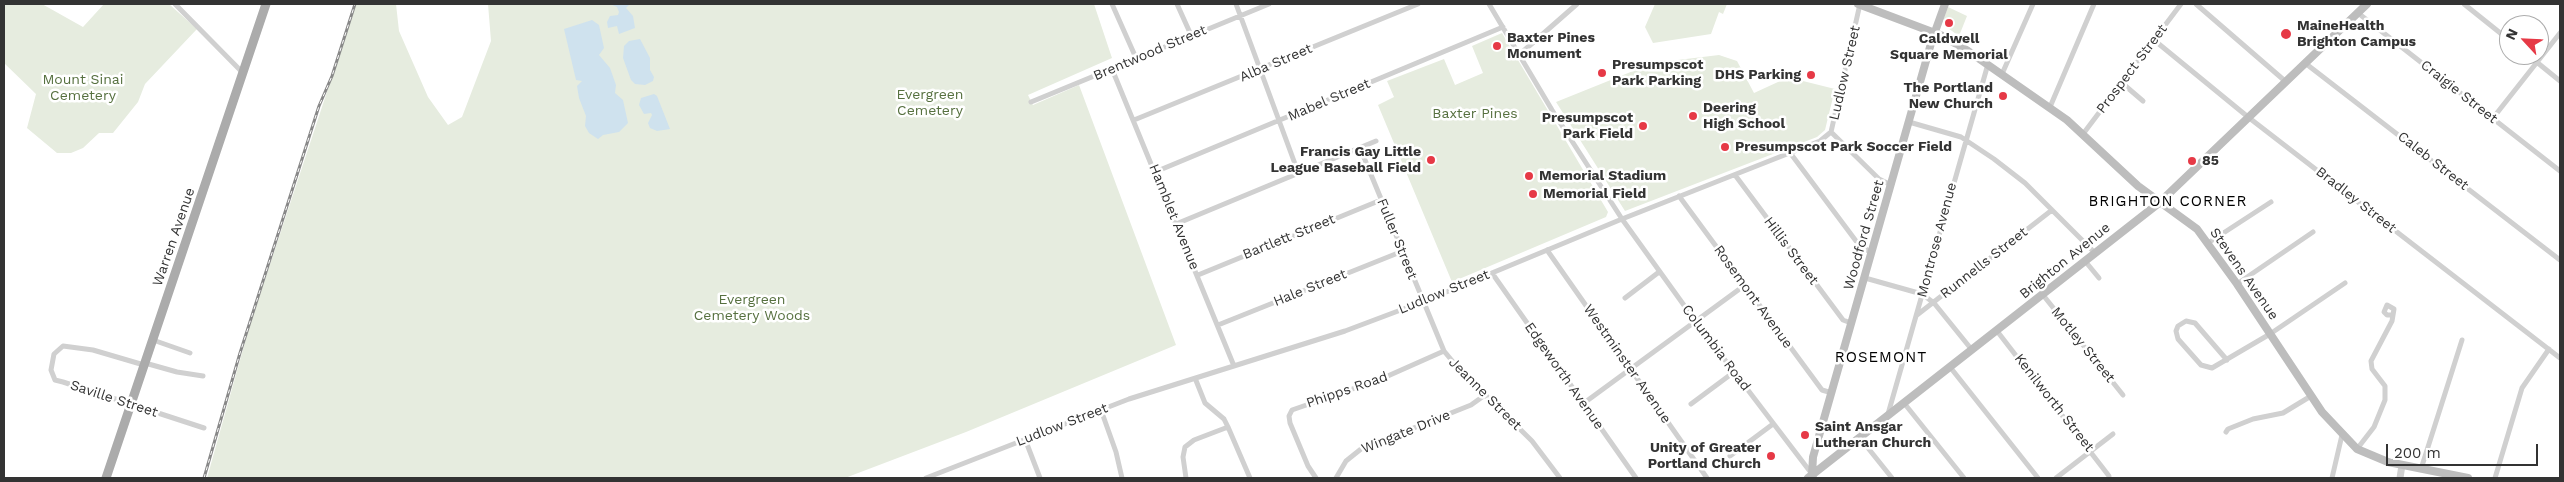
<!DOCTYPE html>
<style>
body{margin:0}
#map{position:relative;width:2564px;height:482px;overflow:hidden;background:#fff;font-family:"Work Sans",sans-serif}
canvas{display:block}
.frame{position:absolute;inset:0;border:5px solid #333;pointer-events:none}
.north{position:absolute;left:2499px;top:15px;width:50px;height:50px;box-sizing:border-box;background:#fff;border:1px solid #adadad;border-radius:50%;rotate:295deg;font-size:14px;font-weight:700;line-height:20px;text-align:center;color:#333}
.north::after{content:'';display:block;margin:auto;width:18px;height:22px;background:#e63946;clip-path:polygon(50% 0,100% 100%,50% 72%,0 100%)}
.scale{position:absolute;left:2386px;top:444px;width:152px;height:22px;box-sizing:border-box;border:2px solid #333;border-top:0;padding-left:6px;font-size:15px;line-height:18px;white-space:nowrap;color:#333;-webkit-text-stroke:4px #fff;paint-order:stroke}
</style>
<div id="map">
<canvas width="2564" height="482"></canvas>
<div class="frame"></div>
<div class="north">N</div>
<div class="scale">200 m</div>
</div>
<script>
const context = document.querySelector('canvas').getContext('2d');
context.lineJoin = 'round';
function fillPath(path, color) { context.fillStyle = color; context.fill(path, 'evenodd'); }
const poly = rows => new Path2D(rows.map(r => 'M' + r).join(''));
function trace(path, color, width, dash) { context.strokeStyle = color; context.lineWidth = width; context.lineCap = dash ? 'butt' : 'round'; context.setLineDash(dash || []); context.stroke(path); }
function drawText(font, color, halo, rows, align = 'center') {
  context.font = font + ' "Work Sans",sans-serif'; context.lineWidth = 5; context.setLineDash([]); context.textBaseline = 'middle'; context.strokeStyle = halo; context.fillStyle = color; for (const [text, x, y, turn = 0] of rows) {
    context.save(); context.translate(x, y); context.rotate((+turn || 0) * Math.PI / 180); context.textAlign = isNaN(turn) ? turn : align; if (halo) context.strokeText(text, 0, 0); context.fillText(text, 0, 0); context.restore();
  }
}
fillPath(poly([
 [4,4,42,4,83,27,104,4,169,4,197,29,145,84,138,102,113,133,99,133,83,148,71,153,57,153,27,128,36,94,4,63],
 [356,4,396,4,399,31,428,97,448,125,462,117,491,41,488,4,1094,4,1112,58,1028,95,1033,105,1079,85,1176,345,966,432,845,478,207,478,249,328],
 [1655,4,1727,4,1723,14,1719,12,1711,34,1653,43,1645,27],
 [1948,7,1967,16,1959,36,1945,26,1944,18],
 [1502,33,1608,212,1606,217,1452,282,1378,105,1394,97,1387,81,1444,59,1455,85,1483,73,1472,46],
 [1719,55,1737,61,1754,93,1791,76,1795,79,1835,89,1825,130,1817,137,1625,211,1556,102,1653,63]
]), '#e6ecdf');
fillPath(poly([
 [610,4,630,4,626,8,633,16,635,28,619,34,617,26,608,28,607,22,610,16,618,15,619,12,617,7],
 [592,20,599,25,604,48,599,55,610,68,616,85,615,93,623,100,628,123,619,132,603,135,598,139,589,133,585,126,586,116,579,98,577,86,582,81,576,80,564,29],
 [640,39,650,58,650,70,654,77,653,81,645,85,635,84,631,80,623,58,624,46,629,41],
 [654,94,657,96,670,129,657,131,650,128,648,123,652,115,651,113,644,114,639,105,641,98]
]), '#cfe2ee');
trace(poly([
 [175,4,243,73],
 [1112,4,1136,58],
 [1177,4,1191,35],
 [1236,4,1298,172],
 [1489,4,1552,110,1622,219,1696,322,1815,478],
 [2196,4,2285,81],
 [2464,4,2509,40],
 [2358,13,2560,171],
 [2154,40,2248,117,2560,358],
 [1520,54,1577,4],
 [2528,55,2560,81],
 [2305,63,2560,260],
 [1112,69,1234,366],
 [2002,74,2033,4],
 [2122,83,2143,101],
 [1031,102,1269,4],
 [2050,107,2094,4],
 [2493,118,2560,33],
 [1134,120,1418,4],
 [1909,122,1961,137,1994,159,2025,183,2095,253],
 [1831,132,1879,179,1891,185],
 [2083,134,2181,4],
 [1360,148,1444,351,1458,368,1532,441,1560,478],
 [1791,154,1859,245,1872,253],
 [1155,172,1503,27],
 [1735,175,1843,320,1851,323],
 [1679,196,1822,390,1832,393],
 [1176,224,1376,141],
 [2208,243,2271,202],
 [1547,250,1707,478],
 [2085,261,2099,278],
 [1492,273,1636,478],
 [1198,275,1381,200],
 [1865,278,1922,294,1934,303,1972,350],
 [2237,284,2313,232],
 [2043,295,2123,395],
 [1625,298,1659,272],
 [1917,315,2052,210],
 [1218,325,1403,251],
 [1997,331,2109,476],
 [153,340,190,353],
 [2227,360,2195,323,2186,321,2178,326,2176,331,2178,339,2201,365,2212,368,2270,334,2345,283],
 [145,363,177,372,203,376],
 [144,365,93,350,63,346,54,354,51,370,55,380,63,382,204,428],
 [1950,367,2038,478],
 [1195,378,1205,403,1224,419,1228,427,1250,478],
 [1584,403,1745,285],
 [1904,403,1964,478],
 [1691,404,1734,372],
 [1101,410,1116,452,1122,478],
 [1888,414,1988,64],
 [2226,432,2228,429,2253,419,2283,413,2311,396],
 [1860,438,1892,478],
 [1025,439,1040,478],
 [2357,449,2374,427,2385,400,2385,386,2372,369,2371,361,2392,321,2394,309,2387,305,2384,312,2387,315,2391,315],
 [1730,456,1773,424],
 [2421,469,2462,340],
 [926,478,1129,399,1345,331,1422,302,1622,219,1820,141,1831,132,1860,4],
 [1186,478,1183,457,1185,447,1194,440,1228,427],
 [1316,478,1308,466,1290,423,1289,416,1292,410,1381,379,1444,351],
 [1336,478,1346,461,1361,449,1471,405,1485,395],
 [2056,478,2113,434],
 [2332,478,2342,435],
 [2495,478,2522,388,2549,349]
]), '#d0d0d0', 5);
trace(poly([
 [2400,478,2402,465]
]), '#d0d0d0', 7);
trace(poly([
 [1858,4,1943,36,1968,51,2067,120,2138,186,2197,229,2237,284,2322,412,2357,449,2388,462,2468,478],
 [1812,475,1813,457,1932,40,1945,4],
 [1808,478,2159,203,2367,4]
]), '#bdbdbd', 8);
trace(poly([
 [106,478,266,4]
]), '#ababab', 9);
const rail = poly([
 [204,478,240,353,319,106,332,76,355,4]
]);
trace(rail, '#888', 3);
trace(rail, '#fff', 1, [4]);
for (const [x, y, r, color] of [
 [1949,23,5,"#e63946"],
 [2286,34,6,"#e63946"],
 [1497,46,5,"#e63946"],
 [1602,73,5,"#e63946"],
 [1811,75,5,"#e63946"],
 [2003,96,5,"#e63946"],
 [1693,116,5,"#e63946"],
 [1643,126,5,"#e63946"],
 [1725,147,5,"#e63946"],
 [1431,160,5,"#e63946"],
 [2192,161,5,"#e63946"],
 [1529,176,5,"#e63946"],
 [1533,194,5,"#e63946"],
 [1805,435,5,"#e63946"],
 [1771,456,5,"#e63946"]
]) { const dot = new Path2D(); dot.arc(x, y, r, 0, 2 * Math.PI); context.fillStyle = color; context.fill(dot); trace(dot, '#fff', 2); }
drawText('bold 14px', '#333', '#fff', [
 ["MaineHealth",2297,26],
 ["Brighton Campus",2297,42],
 ["Baxter Pines",1507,38],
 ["Monument",1507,54],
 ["Caldwell",1949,39,"center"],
 ["Square Memorial",1949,55,"center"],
 ["Presumpscot",1612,65],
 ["Park Parking",1612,81],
 ["DHS Parking",1801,75,"right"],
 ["The Portland",1993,88,"right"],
 ["New Church",1993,104,"right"],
 ["Deering",1703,108],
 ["High School",1703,124],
 ["Presumpscot",1633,118,"right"],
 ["Park Field",1633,134,"right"],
 ["Presumpscot Park Soccer Field",1735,147],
 ["Francis Gay Little",1421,152,"right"],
 ["League Baseball Field",1421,168,"right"],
 ["85",2202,161],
 ["Memorial Stadium",1539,176],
 ["Memorial Field",1543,194],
 ["Saint Ansgar",1815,427],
 ["Lutheran Church",1815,443],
 ["Unity of Greater",1761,448,"right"],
 ["Portland Church",1761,464,"right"]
], 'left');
drawText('14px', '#333', '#fff', [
 ["Brentwood Street",1150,53,-23],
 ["Alba Street",1276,63,-23],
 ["Prospect Street",2132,69,-53],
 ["Ludlow Street",1845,73,-77],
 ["Craigie Street",2459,92,38],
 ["Mabel Street",1329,100,-23],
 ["Caleb Street",2433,161,38],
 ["Bradley Street",2356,200,38],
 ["Hamblet Avenue",1174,217,68],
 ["Woodford Street",1864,235,-74],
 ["Warren Avenue",174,237,-71],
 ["Bartlett Street",1289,237,-22],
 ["Fuller Street",1397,239,68],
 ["Montrose Avenue",1937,240,-75],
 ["Hillis Street",1791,251,53],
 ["Brighton Avenue",2065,261,-39],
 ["Runnells Street",1984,263,-38],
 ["Stevens Avenue",2244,274,55],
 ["Hale Street",1310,288,-22],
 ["Ludlow Street",1444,292,-22],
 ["Rosemont Avenue",1753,297,54],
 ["Motley Street",2083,345,51],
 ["Columbia Road",1716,348,53],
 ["Westminster Avenue",1627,364,55],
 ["Edgeworth Avenue",1564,376,55],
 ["Phipps Road",1347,390,-19],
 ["Jeanne Street",1485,394,45],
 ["Saville Street",114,399,18],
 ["Kenilworth Street",2054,403,52],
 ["Ludlow Street",1062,425,-21],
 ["Wingate Drive",1406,432,-22]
]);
drawText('14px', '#56703f', '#fff', [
 ["Mount Sinai",83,80],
 ["Cemetery",83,96],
 ["Evergreen",930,95],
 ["Cemetery",930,111],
 ["Baxter Pines",1475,114],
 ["Evergreen",752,300],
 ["Cemetery Woods",752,316]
]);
context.letterSpacing = '1px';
drawText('15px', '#000', '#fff', [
 ["BRIGHTON CORNER",2168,202],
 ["ROSEMONT",1881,358]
]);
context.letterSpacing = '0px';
</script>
